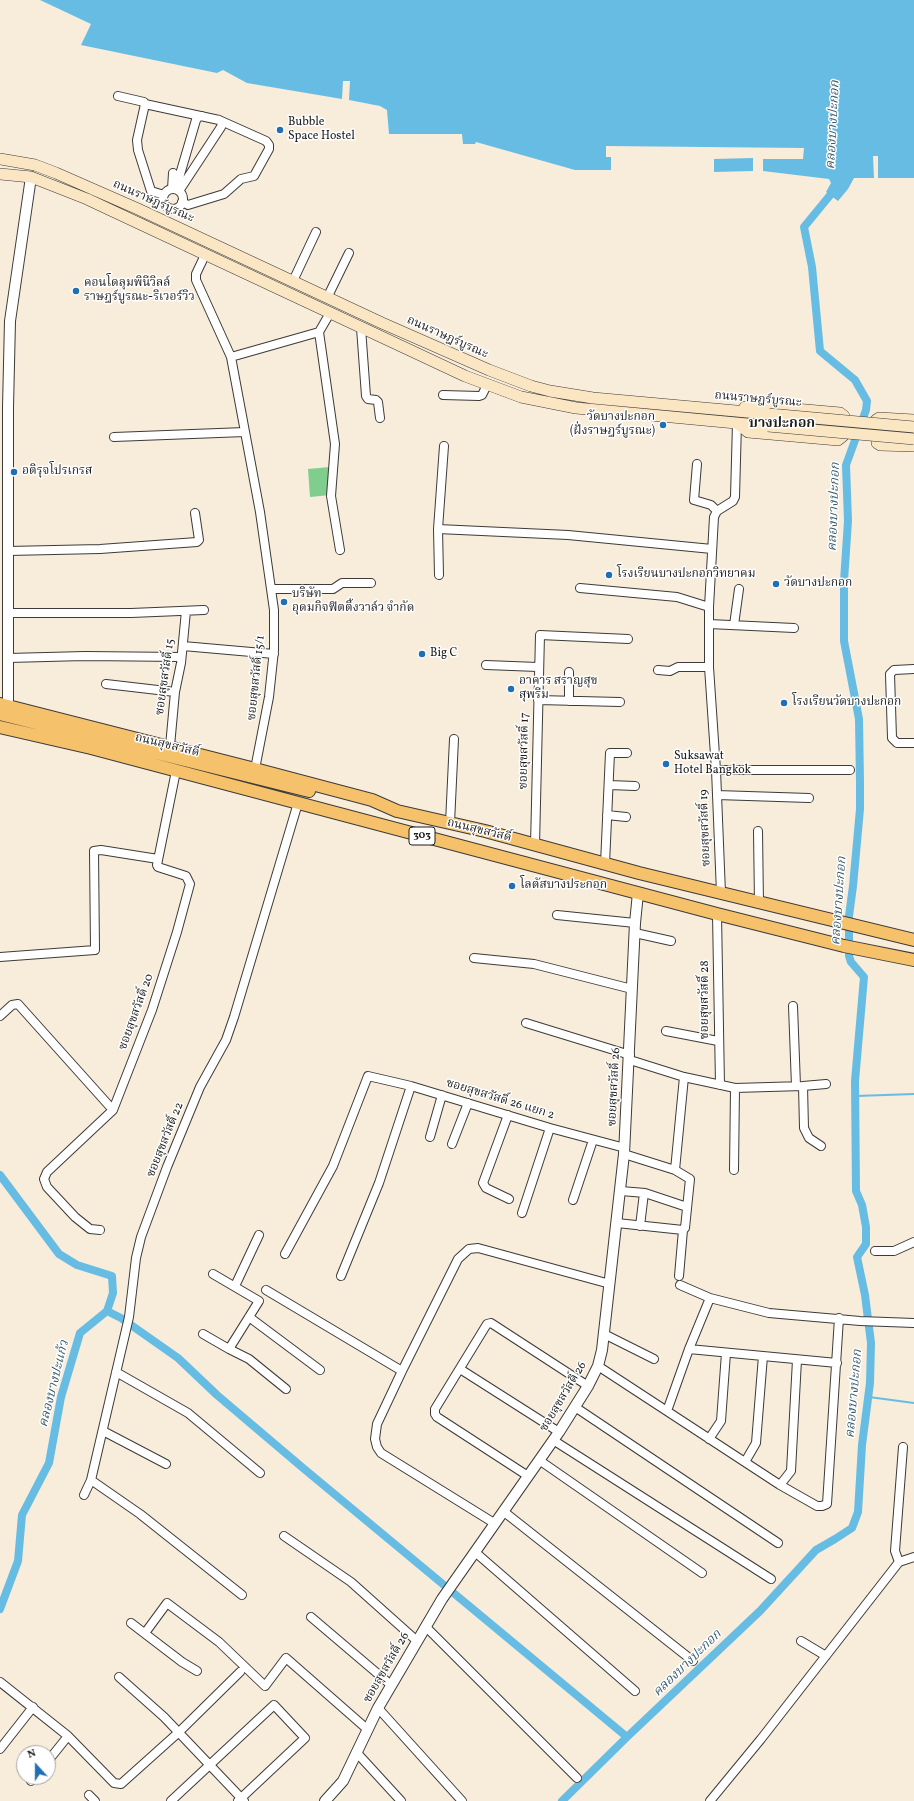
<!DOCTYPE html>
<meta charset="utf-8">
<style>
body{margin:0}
#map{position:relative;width:914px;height:1801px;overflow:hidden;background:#f8ecdb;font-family:Vollkorn,serif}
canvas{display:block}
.north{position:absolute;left:16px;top:1745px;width:40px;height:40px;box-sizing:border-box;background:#fff;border:1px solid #a4a4a4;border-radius:50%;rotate:339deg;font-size:11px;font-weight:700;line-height:16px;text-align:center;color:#1c1c1c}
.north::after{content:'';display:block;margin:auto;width:14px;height:18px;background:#1f6fb2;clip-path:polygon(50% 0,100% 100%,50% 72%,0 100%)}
</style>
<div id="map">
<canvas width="914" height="1801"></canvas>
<div class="north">N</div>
</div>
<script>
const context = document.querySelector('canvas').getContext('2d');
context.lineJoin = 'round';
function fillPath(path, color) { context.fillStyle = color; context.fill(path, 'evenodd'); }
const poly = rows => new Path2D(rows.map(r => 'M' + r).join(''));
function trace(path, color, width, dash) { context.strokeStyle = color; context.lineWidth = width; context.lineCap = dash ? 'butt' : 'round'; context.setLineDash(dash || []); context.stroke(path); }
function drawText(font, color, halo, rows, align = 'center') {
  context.font = font + ' Vollkorn,"Noto Serif Thai",serif'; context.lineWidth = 3; context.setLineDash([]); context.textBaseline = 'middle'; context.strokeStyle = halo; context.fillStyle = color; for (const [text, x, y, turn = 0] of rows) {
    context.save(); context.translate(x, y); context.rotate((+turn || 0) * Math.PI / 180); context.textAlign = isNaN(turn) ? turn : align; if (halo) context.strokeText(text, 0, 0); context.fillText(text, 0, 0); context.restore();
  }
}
fillPath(poly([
 [330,467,330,495,310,497,308,469]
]), '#7fce8e');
fillPath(poly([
 [40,0,914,0,914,178,878,178,878,156,873,156,874,178,854,178,848,189,838,201,826,192,831,183,829,179,763,171,763,159,803,159,804,148,606,146,606,157,611,157,611,170,575,170,476,142,475,144,463,144,462,134,389,134,387,110,380,106,349,100,350,81,343,81,342,99,247,83,223,70,217,73,81,45,91,24],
 [753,158,753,171,714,172,714,159]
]), '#67bce3');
trace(poly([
 [856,1096,914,1094],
 [869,1397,914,1403]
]), '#67bce3', 2);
trace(poly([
 [0,1175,59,1254,77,1265,112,1276,113,1293,107,1311,80,1333,61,1397,49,1463,22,1515,18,1561,0,1609],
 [107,1311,121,1318,178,1358,217,1395,303,1468,627,1737],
 [562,1801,627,1737,760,1611,816,1550,835,1539,852,1528,858,1512,862,1445,870,1383,871,1343,865,1295,857,1257,866,1244,866,1227,862,1205,856,1191,855,1081,864,977,851,962,849,956,849,916,853,886,860,809,860,782,859,719,844,641,844,581,848,521,846,465,866,410,867,401,855,380,820,351,812,267,804,227,836,188]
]), '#67bce3', 8);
const minor = poly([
 [118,96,144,102,145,104,137,140,138,150,151,191,164,195],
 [145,104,219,120,266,141,269,145,269,149,254,176,241,179,224,194,188,205,182,202],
 [176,188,196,120,199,116,202,116],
 '163 199a10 10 0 1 1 20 0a10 10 0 1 1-20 0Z',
 [172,189,173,173],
 [179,191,221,127,222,123,219,120],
 [205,255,196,274,196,280,231,357,260,512,274,610,274,650,269,697,255,769],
 [293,281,316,232],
 [327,298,349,253],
 [361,328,366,396,368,399,376,400,378,402,380,418],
 [319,332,335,444,331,496,340,550],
 [231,357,319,332,330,313],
 [443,395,479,396,482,395,487,385],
 [114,437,245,432],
 [697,464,694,500,711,505,717,511],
 [438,529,568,535,712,549],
 [8,551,100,549,197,542,199,540,195,513],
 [439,575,438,529,444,446],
 [580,588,677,597,709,607],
 [272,589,333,589,342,583,371,583],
 [9,613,131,613,204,610],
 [709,624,794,628],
 [734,625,739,589],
 [183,646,274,654],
 [8,658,85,656,181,657],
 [486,665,538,667],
 [914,669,894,670,890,674,892,738,897,743,914,743],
 [658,670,670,671,678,667,709,667],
 [569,672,569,701],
 [106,684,175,692],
 [538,700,620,702],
 [170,746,175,692,181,663,186,611],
 [716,770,850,770],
 [609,785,635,786],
 [717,795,809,798],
 [607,815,626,817],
 [450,823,454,739],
 [758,831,759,904],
 [535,845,540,635,628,639],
 [605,864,610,753,627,753],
 [721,893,716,770,709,667,709,607,714,517,717,511,733,501,735,497,737,423],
 [717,914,720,1085],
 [557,915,635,923],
 [635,933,671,941],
 [0,957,95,950,94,851,101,850,158,859],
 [474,958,534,964,632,989],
 [793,1006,796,1086],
 [0,1016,12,1005,18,1004,113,1110],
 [526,1023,630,1055],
 [666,1031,718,1041],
 [630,1060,684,1077,735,1088,803,1086,804,1128,809,1138,821,1146],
 [803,1086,826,1084],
 [508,1115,483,1183,486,1188,509,1199],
 [430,1137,442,1095],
 [452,1144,468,1103],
 [624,1154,675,1170,690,1179,685,1228,683,1230,679,1276],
 [675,1170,684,1077],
 [734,1170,735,1088],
 [621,1191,645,1193,687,1207],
 [573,1200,593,1140],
 [522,1213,550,1128],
 [617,1223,683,1230],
 [640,1226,644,1193],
 [100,1230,90,1229,75,1217,47,1187,44,1179,47,1172,113,1110,152,1010,177,932,190,884,186,876,158,867,157,865,176,771],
 [875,1251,894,1251,914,1242],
 [285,1254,333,1166,368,1076,411,1086,550,1128,625,1148],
 [213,1274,259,1301,229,1349],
 [341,1276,379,1183,411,1086],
 [680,1285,710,1298,769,1313,860,1321,914,1323],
 [235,1286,259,1235],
 [266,1290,402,1371],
 [249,1317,320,1370],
 [203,1334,229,1349,249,1359,286,1389],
 [604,1334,654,1359],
 [689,1349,837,1363],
 [598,1366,780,1485,817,1506,822,1506,827,1504,839,1318],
 [460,1369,559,1432],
 [116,1372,188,1413,260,1473],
 [575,1407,778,1543],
 [667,1411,689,1349,710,1298],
 [103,1431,166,1464],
 [709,1439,721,1421,726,1353],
 [553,1440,771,1579],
 [539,1460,702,1573],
 [745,1462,756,1443,763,1356],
 [528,1476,437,1417,435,1414,435,1409,487,1324,491,1323,588,1386],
 [91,1480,140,1514,242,1595],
 [780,1485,791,1471,797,1360],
 [84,1495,91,1480,129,1317,136,1258,141,1237,167,1167,200,1087,226,1040,234,1017,298,803],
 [503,1511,693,1661],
 [494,1523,381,1453,377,1447,375,1439,377,1424,402,1371,458,1259,469,1249,478,1248,610,1284],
 [284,1536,351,1582,417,1641],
 [475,1552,635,1691],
 [899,1562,895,1551,903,1447],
 [311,1617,391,1685],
 [131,1623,182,1662,197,1671],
 [426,1627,577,1778],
 [145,1633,167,1603,219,1642,265,1686,286,1658,367,1729],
 [801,1641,826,1656],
 [119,1677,164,1717,244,1801],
 [0,1682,68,1736,114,1783,121,1784,179,1732,240,1672],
 [378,1708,462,1801],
 [0,1749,33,1707],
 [357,1753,401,1801],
 [48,1761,68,1736],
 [31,1781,35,1777],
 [89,1795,95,1801],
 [171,1801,274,1705,305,1738,238,1801],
 [710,1801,761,1739,899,1562,914,1557]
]);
const tertiary = poly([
 [8,706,8,407,10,321,31,177],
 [325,1801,343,1781,378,1708,442,1599,559,1432,588,1386,598,1366,602,1350,624,1154,635,923,638,893]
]);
const secondary = poly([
 [0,159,35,165,56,173,138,209,382,323,489,370,531,386,550,391,593,398,769,414],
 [0,174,31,177,87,199,465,376,521,397,576,408,768,426],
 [914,420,879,418,876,420,877,443,880,445,914,446],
 [737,423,748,432,838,440,843,436,844,416,840,413,761,406,745,407]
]);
const primary = poly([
 [0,704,255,769,372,800,397,811,485,831,639,873,914,940],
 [0,714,309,791],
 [0,727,91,748,717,914,844,946,914,960]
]);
trace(minor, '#3d3b39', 10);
trace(tertiary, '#3d3b39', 12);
trace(secondary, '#3d3b39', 12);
trace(primary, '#3d3b39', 14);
trace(minor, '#fff', 8);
trace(tertiary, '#fff', 10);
trace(secondary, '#fbe6c4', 11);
trace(primary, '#f5c16b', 12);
const secondaryBridge = poly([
 [769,414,914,427],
 [768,426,914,439]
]);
trace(secondaryBridge, '#3d3b39', 12, []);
trace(secondaryBridge, '#fbe6c4', 11);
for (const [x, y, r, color] of [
 [280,130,4,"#1f6fb2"],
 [76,291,4,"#1f6fb2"],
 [663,425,4,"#1f6fb2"],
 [14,472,4,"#1f6fb2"],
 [609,575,4,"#1f6fb2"],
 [776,584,4,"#1f6fb2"],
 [284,602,4,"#1f6fb2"],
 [422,654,4,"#1f6fb2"],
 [511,689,4,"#1f6fb2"],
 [784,703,4,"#1f6fb2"],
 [666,764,4,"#1f6fb2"],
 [512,886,4,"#1f6fb2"]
]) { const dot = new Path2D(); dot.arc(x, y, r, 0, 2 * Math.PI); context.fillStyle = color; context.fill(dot); trace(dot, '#fff', 1.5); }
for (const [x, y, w] of [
 [422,836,26]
]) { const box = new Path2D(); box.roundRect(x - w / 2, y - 9, w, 18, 3); context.fillStyle = '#fff'; context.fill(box); trace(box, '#1c1c1c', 1); }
drawText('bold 11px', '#1c1c1c', null, [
 ["303",422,836]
]);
drawText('12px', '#1c1c1c', '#fff', [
 ["Bubble",288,123],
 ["Space Hostel",288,137],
 ["คอนโดลุมพินีวิลล์",84,284],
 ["ราษฎร์บูรณะ-ริเวอร์วิว",84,298],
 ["วัดบางปะกอก",655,418,"right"],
 ["(ฝั่งราษฎร์บูรณะ)",655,432,"right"],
 ["อติรุจโปรเกรส",22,472],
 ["โรงเรียนบางปะกอกวิทยาคม",617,575],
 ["วัดบางปะกอก",784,584],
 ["บริษัท",292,595],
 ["อุดมกิจฟิตติ้งวาล์ว จำกัด",292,609],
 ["Big C",430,654],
 ["อาคาร สราญสุข",519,682],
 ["สุพรีม",519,696],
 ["โรงเรียนวัดบางปะกอก",792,703],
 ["Suksawat",674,757],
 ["Hotel Bangkok",674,771],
 ["โลตัสบางประกอก",520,886]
], 'left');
drawText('12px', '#1c1c1c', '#fff', [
 ["ถนนราษฎร์บูรณะ",153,202,24],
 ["ถนนราษฎร์บูรณะ",447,338,24],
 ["ถนนราษฎร์บูรณะ",758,400,5],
 ["ซอยสุขสวัสดิ์ 15",166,677,-82],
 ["ซอยสุขสวัสดิ์ 15/1",257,678,-84],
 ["ถนนสุขสวัสดิ์",167,746,14],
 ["ซอยสุขสวัสดิ์ 17",525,751,-89],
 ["ซอยสุขสวัสดิ์ 19",706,828,-92],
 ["ถนนสุขสวัสดิ์",479,831,14],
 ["ซอยสุขสวัสดิ์ 28",706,1000,-90],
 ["ซอยสุขสวัสดิ์ 20",137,1012,-70],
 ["ซอยสุขสวัสดิ์ 26",615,1087,-87],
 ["ซอยสุขสวัสดิ์ 26 แยก 2",500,1100,17],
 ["ซอยสุขสวัสดิ์ 22",166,1140,-68],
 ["ซอยสุขสวัสดิ์ 26",564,1397,-59],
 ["ซอยสุขสวัสดิ์ 26",387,1668,-60]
]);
drawText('italic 13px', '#3a5c6c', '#fff', [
 ["คลองบางปะกอก",834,125,-87],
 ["คลองบางปะกอก",835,507,-88],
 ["คลองบางปะกอก",840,901,-86],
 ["คลองบางปะแก้ว",55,1384,-76],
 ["คลองบางปะกอก",855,1394,-85],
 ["คลองบางปะกอก",688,1664,-44]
]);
drawText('bold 14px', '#1c1c1c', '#fff', [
 ["บางปะกอก",782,424]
]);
</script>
